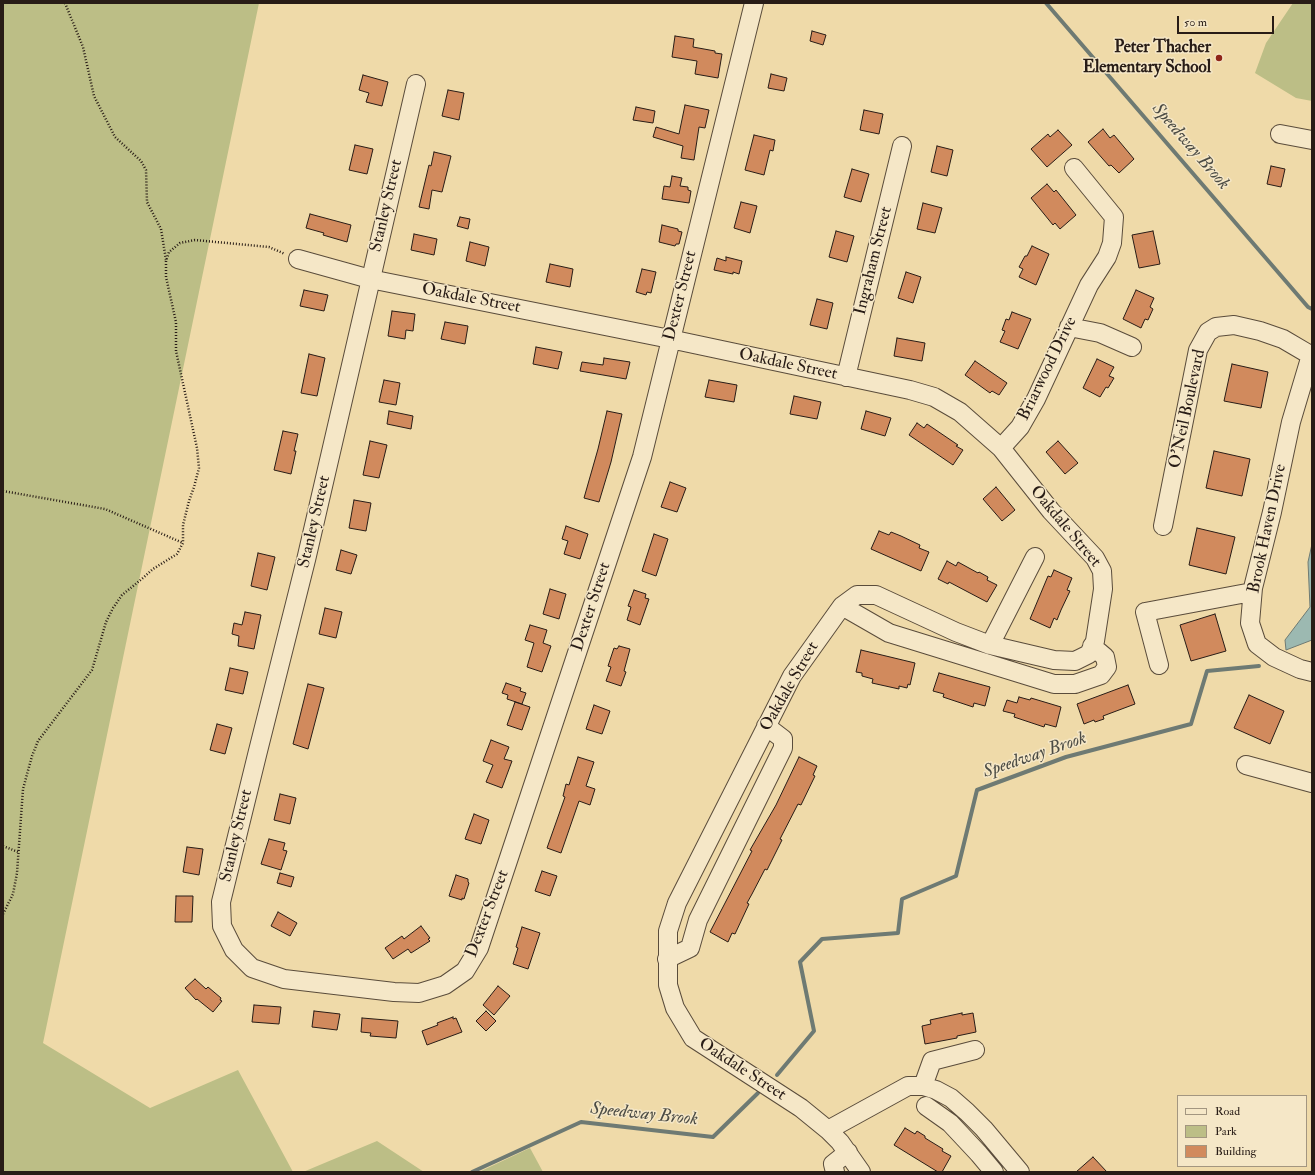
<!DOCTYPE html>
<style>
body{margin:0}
#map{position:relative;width:1315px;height:1175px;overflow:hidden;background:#efdaa9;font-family:"IM FELL Double Pica",serif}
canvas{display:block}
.frame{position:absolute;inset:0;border:4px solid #281c16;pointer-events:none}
.legend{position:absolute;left:1177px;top:1095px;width:130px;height:72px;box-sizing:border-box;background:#f5e7c7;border:1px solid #a39680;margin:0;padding:5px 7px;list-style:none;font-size:12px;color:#281c16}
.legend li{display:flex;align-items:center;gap:8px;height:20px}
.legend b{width:20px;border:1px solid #a39680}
.scale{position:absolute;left:1177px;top:16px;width:97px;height:18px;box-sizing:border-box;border:2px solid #281c16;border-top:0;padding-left:5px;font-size:12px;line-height:14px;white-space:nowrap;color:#281c16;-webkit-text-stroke:3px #f5e7c7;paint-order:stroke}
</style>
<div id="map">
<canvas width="1315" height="1175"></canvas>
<div class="frame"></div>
<ul class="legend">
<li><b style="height:5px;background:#f5e7c7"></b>Road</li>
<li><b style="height:11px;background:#bcbe86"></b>Park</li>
<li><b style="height:11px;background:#d18a5d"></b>Building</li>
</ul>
<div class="scale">50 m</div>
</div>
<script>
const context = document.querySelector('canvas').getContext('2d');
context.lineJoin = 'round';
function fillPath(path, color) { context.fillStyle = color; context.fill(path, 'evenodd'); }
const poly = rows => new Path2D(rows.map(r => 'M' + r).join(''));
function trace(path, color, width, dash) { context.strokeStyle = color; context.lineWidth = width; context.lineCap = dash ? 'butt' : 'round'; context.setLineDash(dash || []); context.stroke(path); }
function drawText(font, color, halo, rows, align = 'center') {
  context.font = font + ' "IM FELL Double Pica",serif'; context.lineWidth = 3; context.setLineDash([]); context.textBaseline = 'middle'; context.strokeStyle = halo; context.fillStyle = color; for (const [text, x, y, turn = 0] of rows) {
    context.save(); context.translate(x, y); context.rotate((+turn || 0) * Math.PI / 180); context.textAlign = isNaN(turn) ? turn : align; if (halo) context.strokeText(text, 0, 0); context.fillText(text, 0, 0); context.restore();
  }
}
fillPath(poly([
 [3,3,259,3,43,1043,150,1108,238,1070,293,1172,3,1172],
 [1293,3,1312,3,1312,101,1296,98,1255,73,1266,43],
 [377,1141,424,1172,303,1172],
 [530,1148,543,1172,479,1172]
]), '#bcbe86');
const water = poly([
 [1312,544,1312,640,1286,650,1285,640,1310,607,1308,562,1312,544]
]);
fillPath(water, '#9cb9b1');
trace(water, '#6e7a73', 1);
trace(poly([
 [1046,3,1308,307,1312,309],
 [777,1075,814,1031,800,962,822,939,898,933,902,899,956,876,977,790,1066,757,1191,724,1207,671,1259,666],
 [472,1172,581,1122,713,1137,758,1093]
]), '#6e7a73', 4);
const building = poly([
 [812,31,826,35,823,45,810,41,812,31],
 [675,36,694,39,693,47,715,51,715,53,722,54,718,78,695,74,697,61,672,57,675,36],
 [771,74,787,78,784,91,768,88,771,74],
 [363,75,388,82,382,106,366,102,369,93,359,90,363,75],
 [448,90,464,93,459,120,442,116,448,90],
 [685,105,709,110,705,128,699,127,694,160,681,158,683,146,653,137,656,127,679,134,685,105],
 [636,107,655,111,653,123,633,120,636,107],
 [864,110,883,114,879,134,860,130,864,110],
 [1103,129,1110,138,1114,135,1134,159,1119,173,1111,165,1109,166,1088,142,1103,129],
 [1058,130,1072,145,1047,167,1031,149,1048,134,1050,137,1058,130],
 [754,135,775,140,773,151,770,150,764,175,745,170,754,135],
 [355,145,373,149,367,174,349,170,355,145],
 [937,146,953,150,947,176,931,172,937,146],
 [434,152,451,156,442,192,432,190,429,209,419,207,429,165,431,166,434,152],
 [1271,166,1285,169,1281,187,1267,184,1271,166],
 [852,169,869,174,861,202,844,197,852,169],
 [672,176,682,178,680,186,688,187,688,190,691,191,689,203,662,199,664,186,670,187,672,176],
 [1047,184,1054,192,1056,190,1076,215,1060,229,1055,223,1053,225,1031,198,1047,184],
 [741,202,757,206,750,233,734,228,741,202],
 [923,203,942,208,935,233,917,229,923,203],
 [310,214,351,225,347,242,323,235,324,233,306,228,310,214],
 [460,217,470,219,468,229,457,226,460,217],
 [662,225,678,229,678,231,682,232,679,244,676,244,675,246,659,242,662,225],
 [836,231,854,236,847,262,829,257,836,231],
 [1153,231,1160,264,1139,268,1132,235,1153,231],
 [414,234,437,239,434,255,411,250,414,234],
 [470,242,489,247,485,266,466,261,470,242],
 [1032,246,1049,254,1036,285,1019,277,1023,269,1019,267,1025,256,1027,256,1032,246],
 [726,257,742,261,739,274,733,272,733,274,714,270,717,258,726,261,726,257],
 [550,264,573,269,570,287,546,282,550,264],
 [642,269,656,272,651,293,647,292,646,295,636,292,642,269],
 [906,272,921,277,913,303,898,298,906,272],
 [304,290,328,295,324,311,300,306,304,290],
 [1136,290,1154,298,1150,307,1153,309,1148,320,1145,319,1141,328,1123,319,1136,290],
 [817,299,833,303,827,329,810,325,817,299],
 [392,311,415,314,413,331,406,330,405,339,388,336,392,311],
 [1012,312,1031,319,1018,349,1000,342,1005,331,1002,330,1006,319,1009,320,1012,312],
 [445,322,468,326,465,344,441,339,445,322],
 [897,338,925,343,922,361,894,356,897,338],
 [536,347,562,352,558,369,533,364,536,347],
 [309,354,325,358,317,396,301,393,309,354],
 [604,358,630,362,626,379,580,371,582,362,603,365,604,358],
 [1097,359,1114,367,1109,376,1114,378,1108,388,1106,387,1100,397,1083,388,1097,359],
 [975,361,1007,383,999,395,992,391,990,393,965,375,975,361],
 [1232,364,1268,372,1261,408,1224,401,1232,364],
 [384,380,400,383,396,405,379,402,384,380],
 [709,380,737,385,734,402,705,397,709,380],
 [794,396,821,402,817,419,790,414,794,396],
 [389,411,413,416,411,429,387,424,389,411],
 [607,411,622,414,611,462,599,502,584,498,598,449,607,411],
 [866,411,891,418,885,436,861,429,866,411],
 [917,423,924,428,927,424,958,445,956,446,963,450,953,465,909,435,917,423],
 [283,431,298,434,294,451,296,451,291,474,274,470,283,431],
 [370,441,387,445,379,478,363,475,370,441],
 [1058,441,1078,463,1065,474,1046,452,1058,441],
 [1214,451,1250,459,1242,496,1206,488,1214,451],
 [670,482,686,488,677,512,661,507,670,482],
 [996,487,1015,510,1002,521,983,499,996,487],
 [354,500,371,503,366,531,349,528,354,500],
 [566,526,588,534,580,559,564,554,568,541,562,539,566,526],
 [1197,528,1235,537,1226,574,1189,565,1197,528],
 [879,531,889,535,891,532,901,536,920,545,919,548,929,552,921,571,871,549,879,531],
 [654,534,668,539,656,576,642,571,654,534],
 [341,550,357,555,351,574,336,570,341,550],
 [258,553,275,557,267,590,251,586,258,553],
 [947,561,956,566,958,562,978,573,979,572,988,577,987,580,997,585,987,602,949,582,948,584,938,579,947,561],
 [1054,570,1072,578,1067,590,1070,591,1061,610,1057,620,1054,618,1050,628,1030,619,1048,576,1051,577,1054,570],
 [550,589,566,594,559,619,543,614,550,589],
 [634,590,646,594,645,598,649,599,640,625,627,620,631,607,628,606,634,590],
 [325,608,342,612,336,638,319,634,325,608],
 [245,612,261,615,254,649,238,646,239,636,232,634,234,623,242,625,245,612],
 [1215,614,1226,651,1191,661,1180,625,1215,614],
 [530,625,547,630,543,643,551,646,542,672,527,667,534,643,525,640,530,625],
 [619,646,630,649,624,671,626,672,621,686,606,681,611,667,608,666,614,648,617,649,619,646],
 [861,650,915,663,910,685,908,684,907,688,899,686,899,689,872,683,873,679,862,676,862,673,856,672,861,650],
 [230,668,248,672,243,694,225,690,230,668],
 [939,673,990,687,985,706,974,703,973,707,943,697,944,694,933,691,939,673],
 [506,683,521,688,520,691,526,693,522,704,507,699,508,695,502,693,506,683],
 [308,684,324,688,308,749,293,744,308,684],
 [1128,685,1135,704,1103,716,1104,719,1095,722,1094,720,1084,724,1077,704,1128,685],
 [1249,695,1284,711,1270,744,1234,728,1249,695],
 [1019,697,1030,700,1031,698,1061,707,1056,727,1045,724,1044,727,1014,717,1015,714,1003,711,1007,700,1017,703,1019,697],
 [515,702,530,707,522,730,507,725,515,702],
 [594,705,610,711,602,734,586,729,594,705],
 [217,724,232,728,225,754,210,750,217,724],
 [491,740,509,747,504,759,512,761,502,788,486,782,493,765,483,761,491,740],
 [578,757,594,762,586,786,595,789,590,805,579,801,561,853,547,848,565,797,563,796,566,784,569,785,578,757],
 [799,757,817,766,813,775,815,776,801,805,798,804,780,839,782,840,767,870,765,869,752,894,747,903,749,904,735,934,732,933,728,942,710,932,752,851,750,850,776,805,799,757],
 [280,794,296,798,290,824,274,820,280,794],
 [474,814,489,820,481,844,465,839,474,814],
 [269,839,285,843,283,850,287,851,281,870,261,864,269,839],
 [187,847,203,849,199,875,183,872,187,847],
 [542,871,557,876,550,896,535,891,542,871],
 [280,873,294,877,291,887,277,883,280,873],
 [456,875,468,879,468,882,469,883,464,899,462,898,462,900,449,896,456,875],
 [176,896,193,896,192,922,175,922,176,896],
 [278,912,297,923,290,936,271,926,278,912],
 [421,926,430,938,428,939,430,941,411,953,408,949,393,959,385,948,402,936,404,939,421,926],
 [522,927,540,933,528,969,513,964,518,948,516,947,522,927],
 [195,979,206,989,208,987,221,998,220,1000,222,1001,213,1012,197,999,196,1000,185,988,195,979],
 [498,986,510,996,494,1015,483,1005,498,986],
 [254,1005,281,1007,279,1024,252,1022,254,1005],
 [314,1011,340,1014,337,1030,312,1027,314,1011],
 [486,1011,496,1021,486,1031,476,1021,486,1011],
 [962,1013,962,1015,973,1013,976,1032,957,1036,957,1038,925,1044,922,1026,931,1024,930,1020,962,1013],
 [453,1017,453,1019,456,1018,462,1032,427,1045,422,1031,438,1025,437,1023,453,1017],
 [362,1018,398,1021,396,1038,370,1036,371,1033,361,1032,362,1018],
 [905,1128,915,1134,917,1131,925,1136,925,1138,943,1149,942,1151,951,1156,942,1172,938,1172,894,1145,905,1128],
 [1093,1157,1107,1172,1076,1172,1093,1157]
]);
fillPath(building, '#d18a5d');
trace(building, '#281c16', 1);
const minor = poly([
 [416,84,306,560,258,751,221,902,222,926,234,950,252,968,284,979,394,992,419,993,445,985,465,971,479,948,642,457,754,3],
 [1280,134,1312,140],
 [298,259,370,279,670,339,910,390,934,397,960,412,1001,448,1051,511,1095,558,1102,571,1103,589,1095,641,1089,654,1075,661,1054,660,990,645,956,632,876,595,857,595,842,606,792,676,677,903,668,931,668,985,675,1008,693,1038,801,1108,828,1130],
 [1069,327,1100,333,1132,347],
 [1311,355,1291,422,1272,512,1253,588,1250,623,1257,644,1274,657,1300,669,1312,672],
 [846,377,902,146],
 [1001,448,1020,427,1036,399,1089,285,1107,257,1112,243,1114,217,1074,168],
 [1163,526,1198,350,1208,332,1216,327,1234,325,1260,331,1283,339,1312,356],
 [842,606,889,633,1054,684,1075,684,1101,675,1107,667,1105,657,1092,646],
 [990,645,1035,557],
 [1159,665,1145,612,1252,592],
 [1246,765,1312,783],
 [667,959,690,948,698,920,783,748,783,739,766,726],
 [923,1086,932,1061,975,1050],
 [926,1106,950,1123,979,1154,994,1172],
 [835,1172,833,1164,848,1152],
 [861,1172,840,1142,828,1130,908,1086,923,1086,936,1090,951,1098,967,1112,984,1129,1020,1172]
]);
trace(minor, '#5a4c3b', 20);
trace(poly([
 [65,3,83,47,94,96,115,137,141,161,146,170,147,202,161,229,166,260],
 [3,491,105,509,183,543],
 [3,846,18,852],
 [3,914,13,894,17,873,23,789,32,756,38,741,92,670,106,622,113,608,122,595,143,578,153,569,177,554,183,543,183,525,189,501,194,487,199,468,197,448,176,351,176,322,166,277,166,261,169,252,180,243,195,240,269,247,285,254]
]), '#281c16', 2.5, [1, 2]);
trace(minor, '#f5e7c7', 18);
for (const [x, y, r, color] of [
 [1219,58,4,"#8f2418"]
]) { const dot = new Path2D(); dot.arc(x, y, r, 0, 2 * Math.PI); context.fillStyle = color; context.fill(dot); trace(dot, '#f5e7c7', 1.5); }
drawText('bold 17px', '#281c16', '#f5e7c7', [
 ["Peter Thacher",1211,48],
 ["Elementary School",1211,68]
], 'right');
drawText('17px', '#281c16', '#f5e7c7', [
 ["Stanley Street",387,206,-77],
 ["Ingraham Street",874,261,-76],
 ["Dexter Street",681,296,-76],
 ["Oakdale Street",471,299,11],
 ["Oakdale Street",788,365,12],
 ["Briarwood Drive",1048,369,-64],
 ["O'Neil Boulevard",1188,409,-78],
 ["Stanley Street",315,522,-77],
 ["Oakdale Street",1065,527,50],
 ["Brook Haven Drive",1268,529,-78],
 ["Dexter Street",592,607,-72],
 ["Oakdale Street",790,687,-60],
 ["Stanley Street",237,836,-77],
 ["Dexter Street",488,914,-69],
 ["Oakdale Street",742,1070,33]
]);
drawText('italic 18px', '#4b4b44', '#f5e7c7', [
 ["Speedway Brook",1190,147,49],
 ["Speedway Brook",1035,756,-19],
 ["Speedway Brook",644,1115,6]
]);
</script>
